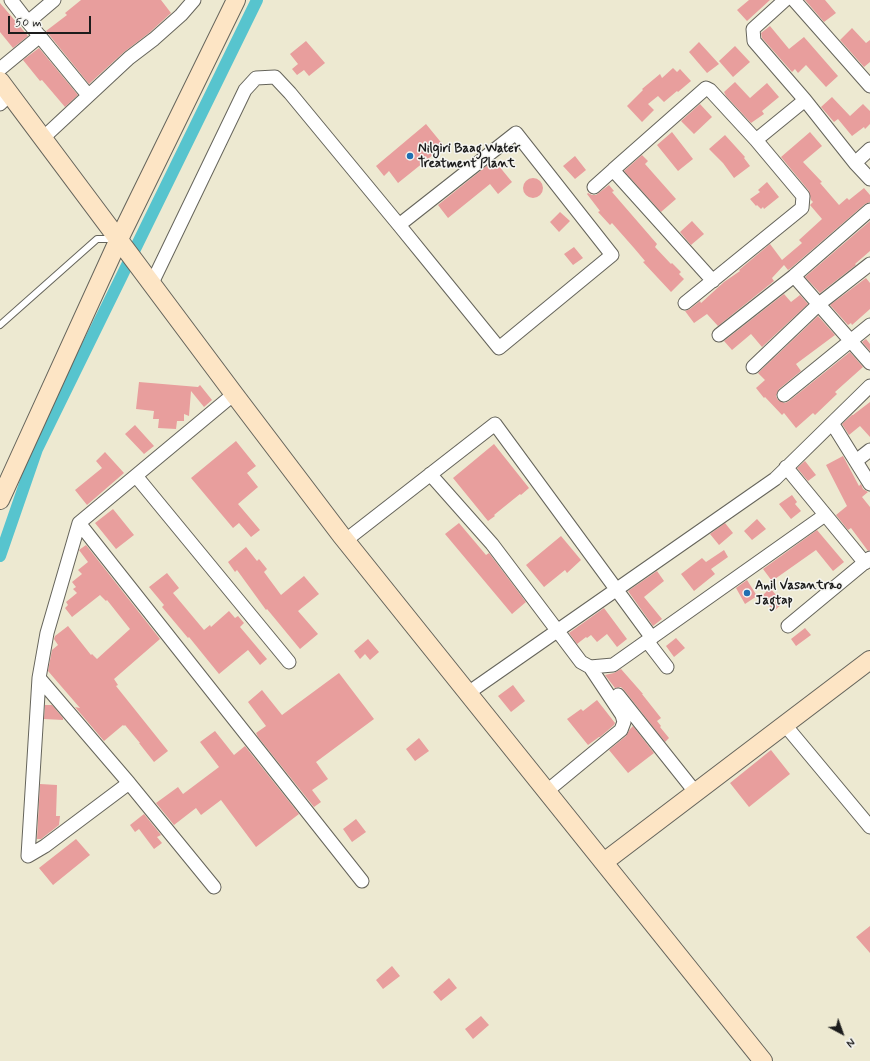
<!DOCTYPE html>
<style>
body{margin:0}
#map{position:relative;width:870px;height:1061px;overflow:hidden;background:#ede9d1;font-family:Mynerve,sans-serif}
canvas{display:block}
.north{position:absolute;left:822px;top:1013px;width:40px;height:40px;-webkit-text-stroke:3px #f6f6f2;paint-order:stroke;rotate:139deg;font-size:11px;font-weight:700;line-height:16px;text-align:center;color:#1c1c1c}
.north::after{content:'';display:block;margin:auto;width:14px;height:18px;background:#1c1c1c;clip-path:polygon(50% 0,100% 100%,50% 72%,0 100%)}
.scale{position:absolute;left:8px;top:16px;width:83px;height:18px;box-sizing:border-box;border:2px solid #1c1c1c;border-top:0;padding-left:5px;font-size:12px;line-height:14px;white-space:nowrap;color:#1c1c1c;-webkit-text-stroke:3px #f6f6f2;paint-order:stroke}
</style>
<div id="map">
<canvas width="870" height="1061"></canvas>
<div class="north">N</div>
<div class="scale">50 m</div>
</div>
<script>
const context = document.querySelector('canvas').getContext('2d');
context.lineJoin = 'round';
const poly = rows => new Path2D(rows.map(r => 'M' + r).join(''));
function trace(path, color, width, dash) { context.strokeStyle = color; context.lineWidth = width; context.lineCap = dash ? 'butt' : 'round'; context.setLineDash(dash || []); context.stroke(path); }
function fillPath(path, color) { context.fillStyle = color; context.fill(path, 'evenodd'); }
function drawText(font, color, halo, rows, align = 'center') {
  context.font = font + ' Mynerve,sans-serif'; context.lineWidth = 3; context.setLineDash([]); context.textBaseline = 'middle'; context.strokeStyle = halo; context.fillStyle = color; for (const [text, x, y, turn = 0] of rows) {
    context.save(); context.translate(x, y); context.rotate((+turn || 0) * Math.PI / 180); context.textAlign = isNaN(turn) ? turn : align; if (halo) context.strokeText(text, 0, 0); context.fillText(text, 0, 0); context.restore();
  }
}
trace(poly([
 [0,556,37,449,257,0]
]), '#57c4ce', 12);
fillPath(poly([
 [81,0,161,0,171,13,149,33,124,52,89,84,46,31,67,15,65,13],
 [749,0,770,0,747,21,737,10],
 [805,0,825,0,836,13,824,22],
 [0,3,28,36,13,48,0,32],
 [770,26,789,49,804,37,838,76,826,87,806,65,798,73,795,69,792,72,762,38,761,33],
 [852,28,866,43,870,40,870,62,864,67,840,40],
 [306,41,325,63,309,76,304,70,297,75,292,69,298,64,290,54],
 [699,42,719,64,707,73,689,52],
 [735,46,750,62,733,77,719,61],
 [39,48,78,95,65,107,42,80,40,81,23,60],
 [673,68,677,72,680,69,691,81,678,92,677,91,664,102,658,96,648,104,654,110,642,122,627,106,643,90,642,89,660,74,662,78],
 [735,82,750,98,767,83,779,97,762,111,764,114,751,123,726,96,724,92],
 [832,97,850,116,863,104,870,111,870,124,865,129,864,127,852,136,838,119,834,122,821,107],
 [700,104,712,117,694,134,681,121],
 [426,124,444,146,398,183,389,171,384,176,376,166],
 [672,132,693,159,678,171,657,145],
 [810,132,822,146,803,162,822,182,820,183,839,205,847,198,849,200,864,188,870,195,870,202,865,204,791,268,788,270,784,265,772,278,774,281,718,326,707,314,694,323,685,311,690,309,700,301,701,303,724,282,740,271,739,270,770,244,782,260,802,243,799,240,822,219,810,205,813,202,811,200,809,191,781,157],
 [725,135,745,157,744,158,750,166,734,178,723,163,709,149],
 [642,155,648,161,645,164,676,199,661,212,624,171],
 [575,156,586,170,575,179,563,166],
 [494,160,512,182,498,194,490,184,448,218,438,205],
 '523 188a10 10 0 1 1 20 0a10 10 0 1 1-20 0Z',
 [767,182,779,197,764,209,763,207,761,209,757,205,756,206,750,199,760,192,758,190],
 [609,185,614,191,612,192,657,244,655,247,671,264,672,263,681,272,679,274,684,279,671,292,643,262,645,261,634,248,612,223,610,225,598,212,600,211,587,194,588,193,592,195,596,195],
 [560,212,570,221,559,232,550,222],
 [692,221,704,234,691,245,680,232],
 [870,221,870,251,855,264,856,265,820,293,805,277],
 [574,247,583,258,573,265,564,254],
 [866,278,870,283,870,309,852,325,851,323,848,325,830,305],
 [784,294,791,302,800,295,808,304,762,347,751,334,732,350,724,341],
 [818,316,835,335,796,364,801,371,779,389,776,396,778,400,785,403,789,401,850,352,863,367,835,392,837,394,815,415,813,413,796,428,784,413,782,415,765,397,764,398,756,388,765,380,758,373],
 [866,339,870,344,870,351,862,342],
 [139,382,198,387,200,385,212,400,204,407,191,391,189,416,184,414,184,421,177,421,176,429,158,428,159,419,153,419,154,411,136,409],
 [870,402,870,437,860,426,849,435,842,424,852,415,853,415],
 [135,425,154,446,144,454,125,434],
 [236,441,256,466,247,473,258,487,238,504,260,530,251,537,239,523,233,528,191,478],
 [494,444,529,488,521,495,520,494,494,515,495,516,488,521,453,478],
 [105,452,124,473,87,505,75,490,102,468,96,461],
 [843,456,859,486,861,484,863,489,868,492,862,497,870,507,870,550,868,551,851,528,848,530,836,515,847,506,826,465],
 [805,461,816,475,808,481,797,468],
 [792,495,797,502,795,504,801,511,791,519,779,504],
 [113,509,134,535,116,549,95,523],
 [757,519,766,529,752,540,744,531],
 [459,523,486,555,489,553,526,602,512,614,445,534],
 [725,523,733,533,719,545,710,534],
 [817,530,844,562,833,571,816,550,772,581,763,569],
 [561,536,581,560,567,573,565,570,544,587,526,565],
 [86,545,160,639,114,679,118,685,116,686,168,751,154,762,139,743,140,743,125,725,124,726,123,725,104,741,75,707,80,708,48,671,52,650,58,645,54,639,55,636,68,626,91,655,92,654,97,659,130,629,107,600,106,601,100,595,72,617,65,608,68,605,66,602,77,593,73,589,76,587,72,582,82,574,78,570,88,562,79,550],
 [246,547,257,561,259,559,267,569,264,572,281,595,304,576,319,594,298,611,318,634,300,649,267,609,266,610,237,570,235,572,228,562],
 [724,550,728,557,711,569,715,574,694,591,681,574,702,558,706,562],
 [657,571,664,581,644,597,662,619,653,626,628,591],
 [167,573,179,588,173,593,204,630,210,625,211,627,229,611,235,618,238,616,244,623,240,627,267,659,260,665,248,650,219,674,189,637,188,638,162,607,164,605,149,587],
 [747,580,757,596,745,604,736,588],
 [770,588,783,603,774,611,761,597],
 [604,608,627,639,617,647,607,634,597,642,591,635,587,638,586,637,577,644,569,633],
 [805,628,811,635,796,646,791,639],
 [676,638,685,648,674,657,666,646],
 [368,639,379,652,370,660,365,654,360,659,354,651],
 [621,669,643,694,642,694,661,718,657,721,661,726,660,727,669,738,665,742,624,690,621,687,615,688,605,675,614,673],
 [339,673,374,719,316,762,328,779,312,790,321,802,314,807,258,737,256,733,266,726,248,702,262,690,282,715],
 [513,685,525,701,511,712,498,696],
 [597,700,615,723,614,725,600,737,599,737,588,745,567,719,581,709,583,711],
 [45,705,52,705,63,718,63,720,44,719],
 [633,726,654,753,628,773,609,750,626,736,630,729],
 [215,731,234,755,245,746,299,814,256,847,221,800,201,815,196,808,174,825,156,803,178,787,183,794,219,767,200,742],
 [419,738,429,751,415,761,406,749],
 [771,750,790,774,749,807,730,783],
 [40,784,57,785,56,816,60,816,59,825,41,839,37,839],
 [144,814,161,835,157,837,162,843,154,849,139,829,135,832,130,825],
 [356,819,366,832,352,842,343,829],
 [76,839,90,855,53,885,39,868],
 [870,926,870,953,856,937],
 [392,966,400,976,383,989,376,980],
 [449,978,457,988,441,1001,433,992],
 [481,1016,489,1025,473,1039,465,1029]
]), '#e89e9d');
const lane = poly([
 [0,325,97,239,113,239]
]);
const street = poly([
 [11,0,28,22],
 [54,0,28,22,88,95],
 [785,0,753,29,754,41,805,100,855,163,870,179],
 [794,0,870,86],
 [0,69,40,36],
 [0,104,10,94],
 [43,138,129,58,154,39,181,15,194,0],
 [855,163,870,149],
 [594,187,613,170],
 [794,276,870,363],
 [713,281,613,170,706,88,710,90,756,140],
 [152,283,245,90,256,78,275,77,290,93,399,225,425,257,499,348,612,255,516,133,399,225],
 [685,303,802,208,803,196,756,140,805,100],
 [719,335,794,276,870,210],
 [753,367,819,304,870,264],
 [784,395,870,325],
 [832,423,870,484],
 [856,461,870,450],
 [786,467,865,563],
 [430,474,492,544,581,662,590,667,613,665,825,515],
 [136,476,289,662],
 [79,523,362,881],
 [346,540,495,424,652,638],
 [788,626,870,558],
 [647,641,667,667],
 [39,678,129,783,214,887],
 [468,693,775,479,870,386],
 [618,695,696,793],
 [785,725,870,827],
 [129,783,45,846,28,856,39,678,47,633,79,523,234,394],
 [547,791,621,730,624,722,622,715,590,667]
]);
const secondary = poly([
 [0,81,234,394,341,535,763,1061],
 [0,500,119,239,236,0],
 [604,862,870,660]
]);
trace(lane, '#65645b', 8);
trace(street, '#65645b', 15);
trace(secondary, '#65645b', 20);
trace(lane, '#fff', 6);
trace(street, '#fff', 13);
trace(secondary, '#fde5c5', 18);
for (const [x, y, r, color] of [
 [410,156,4,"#1f6fb2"],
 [747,593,4,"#1f6fb2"]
]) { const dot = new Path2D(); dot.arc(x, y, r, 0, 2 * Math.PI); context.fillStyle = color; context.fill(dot); trace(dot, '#f6f6f2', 1.5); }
drawText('bold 13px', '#1c1c1c', '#f6f6f2', [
 ["Nilgiri Baag Water",418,149],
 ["Treatment Plant",418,164],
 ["Anil Vasantrao",755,586],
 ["Jagtap",755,601]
], 'left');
</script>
